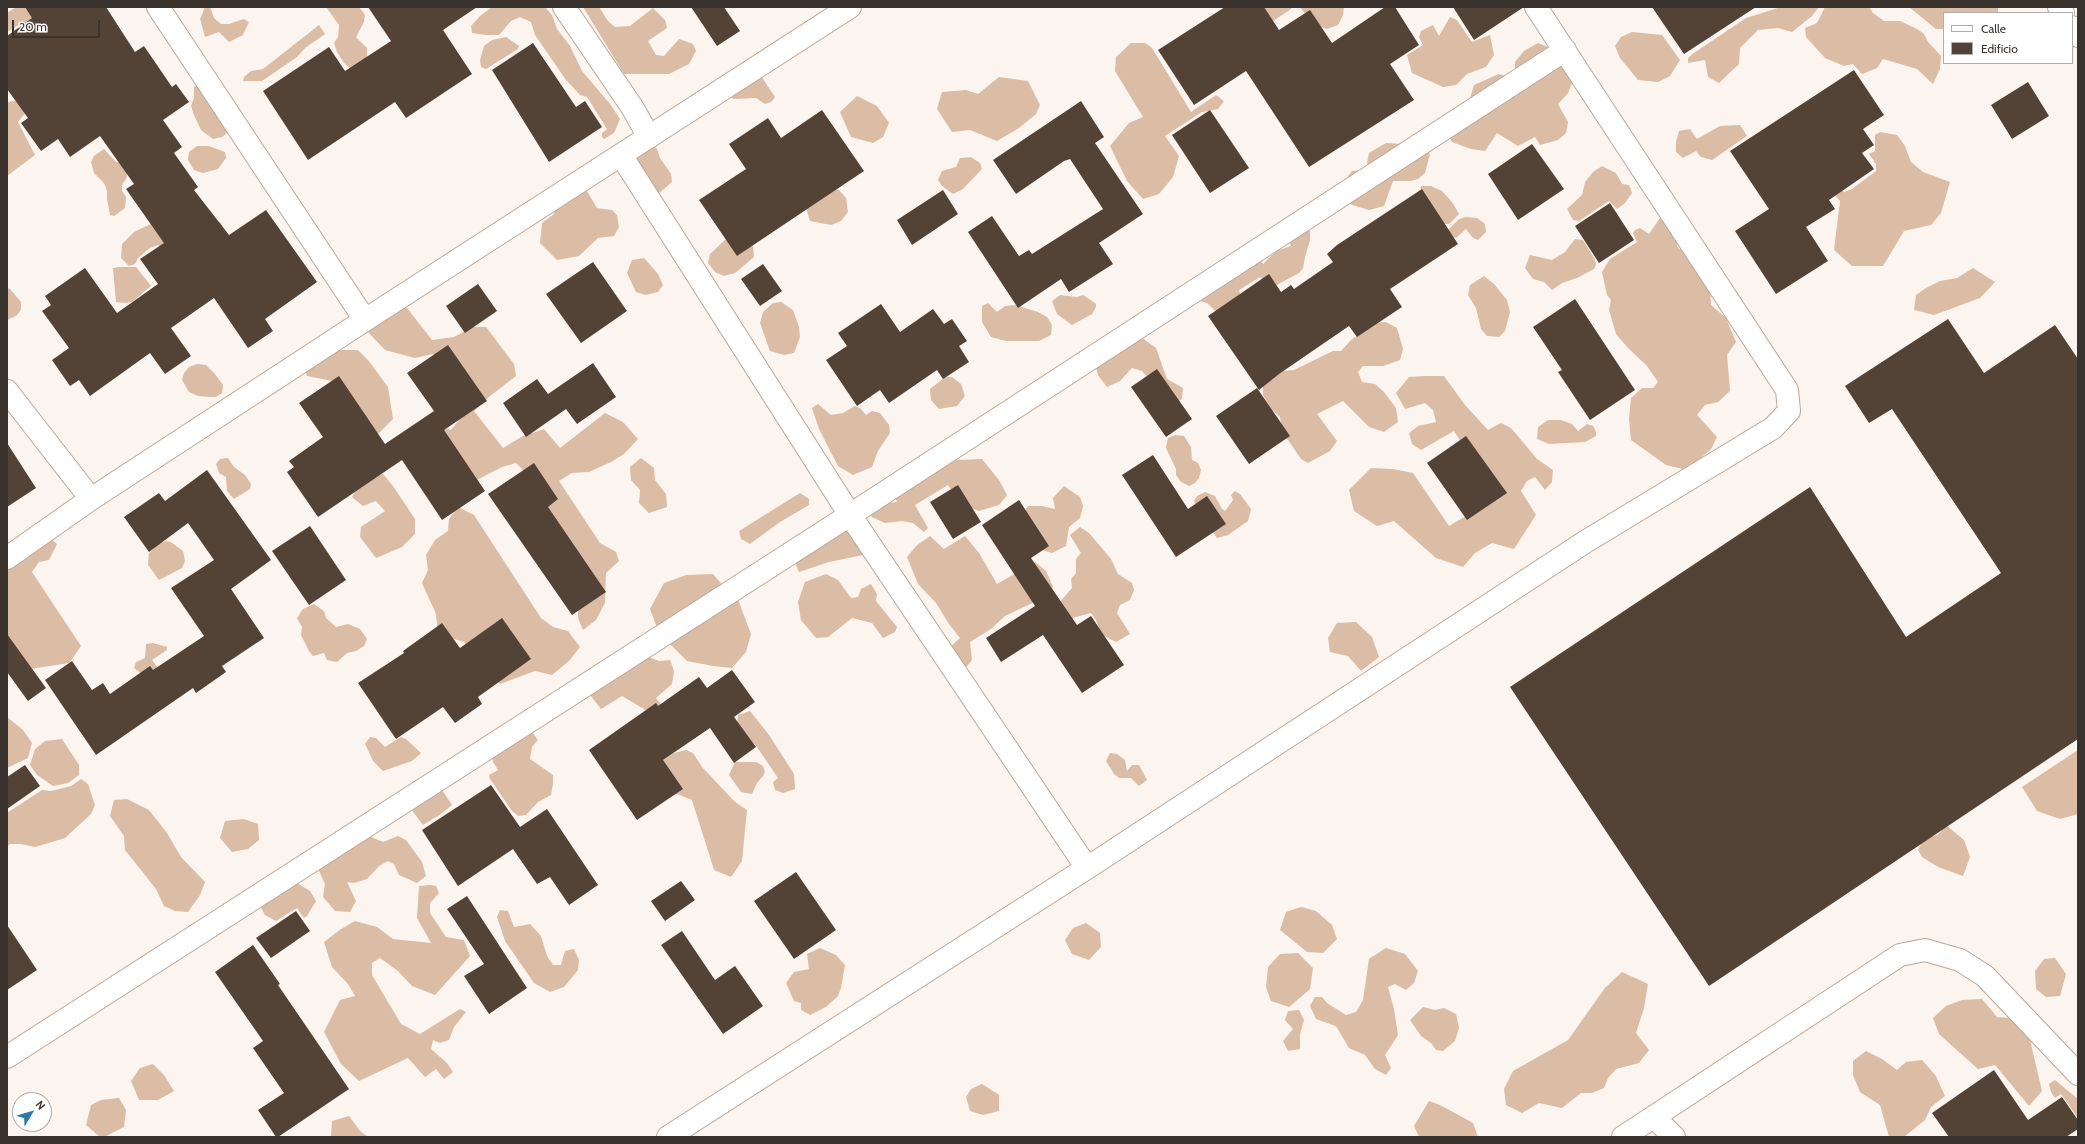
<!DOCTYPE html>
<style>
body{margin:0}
#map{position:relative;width:2085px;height:1144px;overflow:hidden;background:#fcf4ee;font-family:Cabin,sans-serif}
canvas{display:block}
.frame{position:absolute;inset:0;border:8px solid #3a332d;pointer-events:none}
.legend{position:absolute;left:1943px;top:12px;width:130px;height:52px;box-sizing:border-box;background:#fff;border:1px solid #b0adab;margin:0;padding:5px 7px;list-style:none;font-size:12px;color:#3a332d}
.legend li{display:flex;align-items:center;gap:8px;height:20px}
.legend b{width:20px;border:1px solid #b0adab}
.north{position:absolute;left:12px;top:1092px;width:40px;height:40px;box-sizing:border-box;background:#fff;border:1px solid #b0adab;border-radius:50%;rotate:52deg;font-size:11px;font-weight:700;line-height:16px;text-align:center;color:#3a332d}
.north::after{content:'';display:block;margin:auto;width:14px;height:18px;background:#2a7bac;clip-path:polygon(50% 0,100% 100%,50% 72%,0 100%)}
.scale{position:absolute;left:12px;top:20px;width:88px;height:18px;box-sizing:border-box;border:2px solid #3a332d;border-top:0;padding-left:5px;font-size:12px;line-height:14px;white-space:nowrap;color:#3a332d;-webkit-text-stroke:3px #fff;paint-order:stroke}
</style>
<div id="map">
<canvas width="2085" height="1144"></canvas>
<div class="frame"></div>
<ul class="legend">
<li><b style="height:5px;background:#fff"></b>Calle</li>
<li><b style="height:11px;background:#534337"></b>Edificio</li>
</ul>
<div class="north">N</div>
<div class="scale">20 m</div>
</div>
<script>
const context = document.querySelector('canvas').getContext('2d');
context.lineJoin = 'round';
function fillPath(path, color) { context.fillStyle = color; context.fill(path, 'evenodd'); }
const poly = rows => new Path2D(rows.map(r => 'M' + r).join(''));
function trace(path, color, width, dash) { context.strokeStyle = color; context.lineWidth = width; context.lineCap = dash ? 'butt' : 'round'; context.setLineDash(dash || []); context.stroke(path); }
fillPath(poly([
 [16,7,28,7,43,18,30,36,21,24,7,32,7,13],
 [205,7,210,7,214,18,221,24,229,24,244,19,249,22,243,35,229,42,219,32,205,37,200,19],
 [326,7,359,7,365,15,364,22,356,37,367,48,367,61,354,72,344,63,337,52,334,43,338,37,339,25],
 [492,7,545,7,552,15,557,29,570,46,582,71,610,104,620,119,614,133,604,139,602,137,602,133,607,129,587,97,580,95,566,80,535,35,531,22,520,17,511,21,499,35,486,35,472,33,471,26,480,16],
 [583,7,599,7,608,21,615,27,630,26,653,8,665,20,667,28,648,41,656,55,664,56,679,39,693,44,696,51,689,64,669,74,624,74],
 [1244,7,1291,7,1291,9,1273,21],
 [1300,7,1344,7,1343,15,1338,25,1327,29,1314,25],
 [1781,7,1819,7,1812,16,1792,32,1778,28,1758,30,1740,48,1739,64,1719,83,1708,77,1705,60,1688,63,1688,58,1694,53,1746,18],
 [1825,7,1869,7,1873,13,1884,21,1900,21,1917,29,1924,34,1928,42,1941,56,1940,69,1933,84,1917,69,1883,59,1877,68,1862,74,1853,64,1844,66,1825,58,1806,37,1805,28,1817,23],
 [1909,7,1998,7,1998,12,1944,13,1944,29,1936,29],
 [1450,17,1457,20,1472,42,1490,35,1494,55,1486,67,1467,74,1456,85,1443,87,1412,73,1407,55,1423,45,1419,37,1421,31,1433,25,1439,36],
 [319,25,325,34,305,48,297,57,262,81,243,81,244,77,251,71,263,69],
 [1632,32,1662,35,1680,60,1670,76,1658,82,1638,80,1620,58,1615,46,1621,37],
 [506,37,519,46,518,49,486,69,481,67,480,60,484,46,492,40],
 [1131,43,1145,43,1152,48,1191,112,1216,95,1224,101,1218,109,1202,112,1165,136,1179,156,1173,177,1159,194,1143,199,1127,181,1110,146,1129,123,1143,117,1115,71,1116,57],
 [1538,43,1550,48,1578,68,1568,93,1558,104,1568,122,1566,133,1558,140,1540,145,1535,137,1518,146,1497,133,1485,151,1471,149,1452,142,1445,130,1467,108,1474,85,1499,74,1515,79,1515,62,1524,51],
 [761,76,775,97,771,102,765,104,756,98,733,99,726,91],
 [999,77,1028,81,1040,105,1036,114,1019,128,997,141,970,130,952,132,937,109,942,92,966,90,978,94],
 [201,83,209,105,221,107,233,128,222,137,213,139,201,130,194,115,191,106,194,98,194,87],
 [857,96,877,106,889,123,883,137,873,143,851,137,840,112],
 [21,100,26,112,18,122,35,155,7,176,7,102],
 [1740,125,1747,136,1712,160,1701,157,1696,151,1683,158,1676,152,1676,142,1679,131,1690,129,1697,139,1720,126],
 [1880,132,1897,135,1905,146,1911,162,1923,172,1950,182,1941,213,1931,225,1904,231,1883,266,1852,266,1834,250,1840,201,1822,181,1826,168,1844,192,1852,189,1876,171,1876,164,1869,154,1875,151,1875,135],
 [650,142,657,149,660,158,671,174,672,182,659,193,641,183,630,144],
 [1386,143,1418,145,1430,154,1425,173,1418,179,1411,181,1393,181,1384,206,1369,210,1352,205,1346,197,1342,184,1352,171,1363,170,1373,174,1367,163,1369,153],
 [197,146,209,146,225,152,226,158,218,169,203,173,194,170,188,160,189,152],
 [104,149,116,162,123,162,128,172,126,179,122,185,122,191,126,197,125,208,114,216,110,215,107,199,107,191,104,183,94,173,91,162,94,156],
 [971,157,980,163,982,169,963,189,953,194,942,186,938,180,942,171,956,167,960,158],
 [1602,166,1616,173,1622,184,1629,185,1632,193,1625,203,1617,209,1609,201,1579,221,1573,220,1567,209,1582,195,1585,182,1593,172],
 [1421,186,1431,186,1442,191,1452,202,1459,214,1449,224,1437,224,1420,198],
 [570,187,587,191,597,208,612,210,617,215,619,227,614,236,598,238,579,256,557,260,540,243,542,223,554,214,556,195],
 [831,189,839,190,846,198,848,212,841,221,831,225,810,221,806,208],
 [1662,215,1677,238,1677,247,1684,252,1699,248,1710,289,1711,305,1726,318,1736,342,1727,355,1730,391,1718,402,1705,405,1697,415,1717,437,1711,449,1687,470,1666,465,1631,440,1629,419,1631,398,1642,388,1653,388,1658,382,1647,366,1628,348,1616,334,1609,310,1611,300,1607,295,1602,272,1610,259,1637,242,1633,233,1635,230,1640,228,1649,234],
 [1466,217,1477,218,1485,224,1486,232,1478,240,1473,238,1466,229,1456,238,1448,235,1447,231,1459,219],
 [157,221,220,222,227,234,165,250,158,245,150,248,138,258,135,264,129,266,121,258,122,244,134,232],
 [1303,223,1310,231,1310,240,1305,257,1303,268,1299,273,1273,287,1269,288,1260,277,1239,290,1242,302,1222,317,1207,303,1199,301,1197,294,1258,256,1263,264,1276,251,1291,246,1287,236],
 [737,235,746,237,753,246,754,257,735,273,724,276,715,272,708,263,710,254,725,240],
 [1575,239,1583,240,1595,260,1596,265,1594,269,1577,278,1562,283,1552,290,1544,282,1533,279,1525,268,1530,255,1552,260,1565,252],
 [644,258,658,274,663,285,658,292,646,295,636,292,627,273,632,260],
 [119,267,136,267,151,286,132,302,125,303,116,302,113,268],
 [1973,268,1995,282,1980,298,1934,315,1914,310,1916,295,1926,288,1940,281,1957,278],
 [1484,276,1494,284,1507,300,1510,312,1505,331,1499,337,1487,336,1481,329,1476,308,1468,295,1470,285],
 [7,288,10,289,21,302,21,310,16,316,7,320],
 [1060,295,1077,297,1083,295,1096,304,1096,307,1092,314,1072,325,1057,314,1052,301],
 [781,302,793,310,799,327,800,337,794,353,784,355,770,351,760,323,763,312,773,303],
 [391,303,407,308,432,340,454,337,473,327,486,327,514,364,516,376,490,396,474,411,503,448,523,436,544,429,560,448,605,413,623,422,638,439,624,454,611,462,589,472,572,473,559,481,600,543,616,552,619,561,606,573,605,603,596,620,583,630,578,618,578,609,526,473,516,463,502,467,467,485,442,427,451,430,471,405,433,354,415,358,385,350,368,332,371,315],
 [988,303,997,312,1005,306,1015,305,1038,312,1047,317,1052,325,1051,335,1039,341,1006,341,991,337,982,322,982,306],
 [1386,322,1397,328,1403,349,1400,360,1383,366,1363,366,1358,372,1362,382,1375,384,1384,392,1396,408,1398,422,1384,432,1369,427,1343,401,1317,414,1337,441,1330,451,1308,463,1301,459,1282,431,1280,417,1271,409,1263,395,1263,384,1283,371,1294,370,1333,351,1341,351,1351,340,1376,323],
 [1138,335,1156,348,1167,379,1183,388,1182,399,1172,405,1142,371,1132,368,1120,381,1107,387,1098,375,1094,360],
 [343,350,358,350,368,360,388,387,393,419,377,435,332,381,307,376,302,362,328,352],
 [197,364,206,365,215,374,223,385,222,393,216,397,210,397,198,396,189,392,182,380,184,373,189,367],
 [1426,376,1444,376,1465,405,1488,430,1501,423,1511,428,1537,459,1553,470,1552,482,1545,490,1535,477,1527,481,1521,491,1536,515,1514,549,1492,543,1475,553,1463,567,1436,558,1394,521,1377,526,1354,511,1349,490,1371,468,1393,469,1413,473,1449,526,1496,498,1454,431,1421,450,1412,444,1409,433,1418,426,1436,422,1433,410,1425,403,1405,409,1396,393,1409,377],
 [945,377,952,377,961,384,965,396,957,406,939,409,931,400,930,389],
 [818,404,831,415,843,413,855,406,860,408,866,415,872,411,880,413,889,425,890,433,878,451,872,467,853,475,838,466,819,429,812,408],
 [1548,420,1561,420,1572,424,1578,431,1587,424,1593,426,1596,432,1596,436,1585,442,1549,444,1537,439,1538,427],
 [1175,435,1184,436,1191,447,1192,460,1198,463,1201,470,1199,478,1195,483,1189,486,1181,482,1176,475,1176,469,1166,448,1168,438],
 [944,456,956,460,982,459,999,480,1007,495,999,505,979,511,965,506,959,502,948,485,915,505,928,528,924,532,913,523,902,521,885,523,872,517,862,498,885,492,890,503,897,502,893,492],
 [228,458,234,467,245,475,251,484,250,489,234,499,227,491,226,477,219,473,216,464,220,459],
 [641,458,654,468,655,480,666,494,667,507,649,513,639,503,640,490,631,480,630,467],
 [383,474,393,486,415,519,415,534,402,547,376,558,360,537,361,527,385,511,376,501,363,506,352,497,357,487,371,476],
 [1064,486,1080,497,1083,506,1080,518,1069,527,1066,546,1052,553,1039,549,1021,517,1028,506,1042,506,1055,509,1053,498],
 [1235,491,1240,494,1251,509,1248,521,1228,535,1217,538,1197,510,1194,501,1197,496,1205,492,1215,496,1222,509,1225,511,1233,500,1231,495],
 [800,493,809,499,809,505,780,522,750,544,741,539,739,531],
 [458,507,474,515,541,618,553,627,568,631,580,647,569,661,552,675,535,671,500,684,464,642,438,634,436,614,422,583,428,570,426,555,435,540,448,531,449,519],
 [1080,527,1089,533,1111,559,1118,574,1132,583,1134,590,1130,600,1120,605,1117,613,1130,634,1116,642,1101,634,1096,620,1091,613,1061,621,1054,609,1072,588,1071,579,1076,573,1076,559,1081,553,1070,535],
 [860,528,872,547,863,555,829,562,799,572,793,558,816,529],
 [47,535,57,544,49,560,39,562,32,572,81,646,69,663,30,669,7,647,7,559],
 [930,536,944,549,965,536,979,553,997,584,1035,562,1046,571,1053,587,1051,594,1005,616,991,629,970,642,972,660,965,669,951,646,960,638,949,624,936,603,918,584,907,557,917,545],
 [166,541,171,542,183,551,185,561,182,568,159,580,148,565,149,553,159,544],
 [713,574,731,595,737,597,751,634,746,652,732,668,713,666,687,661,659,633,650,609,664,583,686,575],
 [826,574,838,580,851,598,858,597,861,589,871,584,877,594,876,601,897,627,895,632,883,638,872,623,852,618,828,637,816,638,801,620,798,602,805,582],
 [314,604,324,611,326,618,336,627,348,624,360,629,367,639,364,646,356,651,347,653,337,662,327,660,324,653,313,656,309,651,301,635,302,627,297,618,303,609],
 [1356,622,1372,637,1379,657,1361,671,1348,656,1330,652,1328,638,1337,623],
 [153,643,167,647,167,650,152,660,171,686,147,678,134,668,136,662,145,658,146,644],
 [610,655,646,656,659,661,670,660,674,671,672,684,656,698,662,706,649,712,622,696,601,709,584,687,596,666],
 [750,711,769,735,794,774,795,789,783,793,775,790,773,782,778,778,755,744,744,740,736,731,738,715],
 [7,717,23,730,32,743,28,758,7,768],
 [532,732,538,740,532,747,530,759,553,775,553,784,551,795,538,802,526,815,518,816,512,811,490,779,489,775,498,770,493,762,491,745],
 [370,737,376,738,385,747,401,737,406,739,421,753,412,761,383,771,373,761,365,744],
 [62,739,79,765,79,775,68,783,53,786,37,775,30,765,35,749,45,741],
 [686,750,693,753,702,767,735,802,747,810,742,861,731,877,714,870,692,800,675,793,659,763,674,753],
 [2078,750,2078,814,2060,819,2037,811,2022,787],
 [1110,753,1117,754,1125,760,1127,771,1132,765,1139,765,1147,780,1139,786,1131,778,1119,778,1114,774,1106,761],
 [735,762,756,762,763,766,765,772,763,776,757,783,752,794,741,792,729,775],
 [81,779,88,784,95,805,91,814,65,838,35,847,21,844,10,844,7,846,7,813,42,790,51,791,71,786],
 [442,790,452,805,441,814,423,825,411,809],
 [127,799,149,810,167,833,181,857,205,882,200,895,188,912,175,911,164,906,156,889,125,850,124,836,110,816,114,800],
 [244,819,258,824,259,840,248,849,232,852,220,838,225,821],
 [1946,825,1964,840,1970,857,1963,876,1938,867,1922,857,1918,850,1923,840,1939,834],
 [366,835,383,842,398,836,406,840,422,862,426,876,417,883,399,875,394,864,388,861,379,866,367,879,354,883,347,882,356,901,350,912,335,911,323,897,325,884,319,871,327,858],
 [295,882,310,891,316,901,307,916,304,918,297,908,276,921,265,915,258,902],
 [430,885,436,886,439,893,430,903,430,913,446,937,464,940,470,956,435,995,412,986,398,971,380,958,372,963,372,975,401,1024,420,1034,460,1009,466,1012,454,1027,449,1040,440,1043,433,1040,431,1049,447,1063,453,1072,444,1079,436,1069,425,1077,408,1058,359,1081,341,1064,324,1032,340,1000,355,996,348,984,332,967,324,942,341,929,355,921,377,927,393,939,431,943,417,918,419,886],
 [1301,907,1316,911,1332,925,1337,939,1323,953,1307,952,1280,930,1286,912],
 [500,910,508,911,514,927,530,924,541,936,547,956,553,965,561,965,565,951,574,949,579,960,578,970,564,987,550,992,534,983,505,941,497,917],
 [1086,923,1100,933,1101,947,1089,960,1072,954,1065,940,1073,928],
 [820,948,836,955,845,965,841,988,838,996,826,1007,810,1015,801,1010,801,1003,794,1001,786,983,794,972,809,969,807,954],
 [1386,948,1405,954,1418,971,1414,983,1406,990,1395,984,1388,987,1394,1009,1398,1035,1385,1055,1391,1068,1386,1075,1375,1069,1365,1055,1349,1048,1336,1026,1316,1019,1310,1006,1315,997,1322,997,1327,1003,1346,1015,1356,1012,1363,1000,1369,959],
 [1298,953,1313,968,1310,989,1289,1007,1271,1001,1266,987,1268,967,1280,954],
 [2055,958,2066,974,2060,996,2046,997,2036,989,2035,971,2044,959],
 [1622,972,1648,984,1644,1008,1636,1033,1649,1050,1639,1063,1616,1069,1608,1078,1604,1088,1592,1093,1581,1093,1562,1108,1539,1103,1522,1113,1506,1105,1504,1089,1513,1071,1568,1040,1605,988],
 [1982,999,1997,1017,2010,1018,2030,1040,2042,1091,2029,1106,1995,1065,1978,1069,1939,1034,1933,1018,1946,1006,1962,1000],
 [1423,1007,1435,1010,1444,1008,1456,1014,1459,1028,1455,1041,1443,1051,1436,1050,1431,1043,1421,1036,1410,1020],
 [1299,1010,1304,1020,1300,1034,1300,1049,1288,1051,1283,1041,1293,1029,1285,1020,1288,1011],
 [1866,1051,1882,1059,1897,1070,1906,1062,1922,1060,1936,1076,1945,1096,1931,1107,1925,1120,1904,1137,1889,1137,1880,1105,1860,1092,1853,1075,1853,1061],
 [153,1064,164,1075,174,1091,158,1100,139,1100,131,1081,140,1068],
 [2055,1080,2078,1099,2078,1118,2061,1094,2055,1098,2051,1092,2049,1084],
 [982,1084,999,1095,999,1111,983,1115,970,1111,966,1097,971,1089],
 [119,1098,126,1110,124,1127,104,1137,100,1137,86,1125,91,1105,101,1100],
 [1429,1101,1440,1105,1473,1123,1478,1137,1419,1137,1414,1126],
 [349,1116,360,1131,368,1137,331,1137,332,1121]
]), '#dbbca4');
fillPath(poly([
 [25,7,106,7,135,52,144,46,172,87,176,84,189,102,163,120,182,147,174,153,198,187,194,190,229,235,266,210,317,282,265,319,273,331,248,348,214,298,171,328,191,356,165,374,150,353,90,396,79,380,70,386,52,360,69,348,42,311,51,305,45,296,85,268,117,313,158,284,140,259,164,243,126,189,134,184,100,136,70,157,58,139,41,151,21,123,28,118,7,89,7,36,32,18],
 [368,7,477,7,443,30,472,74,406,118,395,102,308,160,263,91,329,47,345,71,391,41],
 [691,7,724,7,740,31,717,46],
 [1225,7,1264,7,1279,30,1310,10,1332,43,1385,7,1395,7,1419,45,1390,64,1414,100,1309,167,1246,71,1194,105,1158,50],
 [1453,7,1524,7,1474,40],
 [1652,7,1756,7,1684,54],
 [533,43,576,107,585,101,602,127,549,162,492,70],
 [1854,70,1884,115,1863,129,1874,145,1862,153,1874,169,1829,200,1835,209,1806,227,1828,261,1776,294,1735,231,1769,209,1730,151],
 [2028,82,2049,116,2012,139,1991,105],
 [1081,101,1104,137,1095,143,1143,214,1099,243,1113,264,1069,292,1061,279,1018,308,968,232,992,216,1019,256,1029,250,1032,254,1103,209,1070,159,1064,161,1016,194,993,160],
 [822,110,864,171,737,256,699,200,746,169,729,144,768,118,781,138],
 [1210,110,1249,168,1210,193,1172,135],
 [1532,144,1564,189,1518,220,1488,174],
 [1422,189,1458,244,1390,289,1402,307,1357,337,1349,326,1279,374,1259,390,1208,316,1269,274,1281,292,1291,285,1294,289,1333,262,1327,254,1337,245],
 [943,190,958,214,912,245,897,220],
 [1610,203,1634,240,1599,263,1575,226],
 [593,262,627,311,581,343,546,294],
 [763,264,782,291,760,306,741,279],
 [478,284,497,311,465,333,446,306],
 [1575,299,1635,390,1590,420,1558,372,1562,370,1533,327],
 [881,304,900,332,933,309,944,324,952,319,967,341,959,346,969,362,943,379,937,370,889,403,880,390,857,406,826,360,847,346,838,333],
 [1948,319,1984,373,2055,325,2078,359,2078,739,1709,986,1510,687,1810,487,1906,637,2001,573,1892,409,1869,423,1845,386],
 [448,345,487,401,444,430,485,491,442,520,402,460,318,517,287,472,294,467,289,461,323,437,299,403,339,376,385,444,434,411,407,373],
 [593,363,616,397,577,424,566,409,526,437,503,403,537,379,548,394],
 [1157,369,1192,419,1166,437,1131,387],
 [1257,388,1290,436,1249,464,1216,416],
 [1466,436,1507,493,1467,520,1427,463],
 [7,443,36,488,7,507],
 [1153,455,1188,509,1207,496,1226,524,1176,557,1122,475],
 [534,463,558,499,548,507,606,592,572,615,488,494],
 [207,470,271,560,231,589,264,638,222,666,226,672,196,693,193,688,96,755,45,680,72,661,92,690,103,683,110,694,150,666,153,670,204,636,171,588,214,560,188,523,149,552,124,517,159,493,165,501],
 [958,485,981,522,953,539,930,502],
 [1019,500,1049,546,1031,558,1077,625,1091,616,1124,665,1082,693,1043,635,1001,662,986,638,1035,606,982,525],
 [310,526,346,580,309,605,272,551],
 [502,618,531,659,478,697,482,704,455,723,443,707,396,739,358,683,404,653,403,651,442,623,460,648],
 [7,634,46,688,28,701,7,672],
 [732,670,755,702,734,717,756,747,734,763,710,728,663,760,683,789,637,820,589,750,656,703,658,706,699,677,707,688],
 [25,765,40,786,7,809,7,777],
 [491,785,520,827,547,809,598,885,569,905,550,877,537,884,513,849,458,886,422,830],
 [796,872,836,930,794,959,754,901],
 [681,881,695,900,665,921,651,901],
 [467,896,527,988,489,1014,464,976,484,964,447,909],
 [296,911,310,931,271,958,256,938],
 [7,925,37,970,7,990],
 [682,931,715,980,735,966,763,1006,723,1034,661,945],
 [253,945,280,984,278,985,349,1089,278,1137,276,1137,258,1110,284,1093,253,1048,263,1041,215,972],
 [1994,1070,2028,1120,2062,1097,2078,1120,2078,1129,2066,1137,1949,1137,1932,1113]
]), '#534337');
const minor = poly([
 [158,7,365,320],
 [564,7,632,107,649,137],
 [2059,7,2063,13],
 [2072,27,2078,36],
 [621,155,850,515,1087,868],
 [7,391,91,499],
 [7,558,91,499,365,320,850,7],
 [7,1057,850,515,1565,50],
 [1654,1117,1674,1137],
 [668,1137,1087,868,1585,542,1773,428,1789,411,1787,390,1536,7],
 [1623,1137,1900,955,1925,950,1960,960,1985,976,2078,1074]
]);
trace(minor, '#baa799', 24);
trace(minor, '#fff', 22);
</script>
